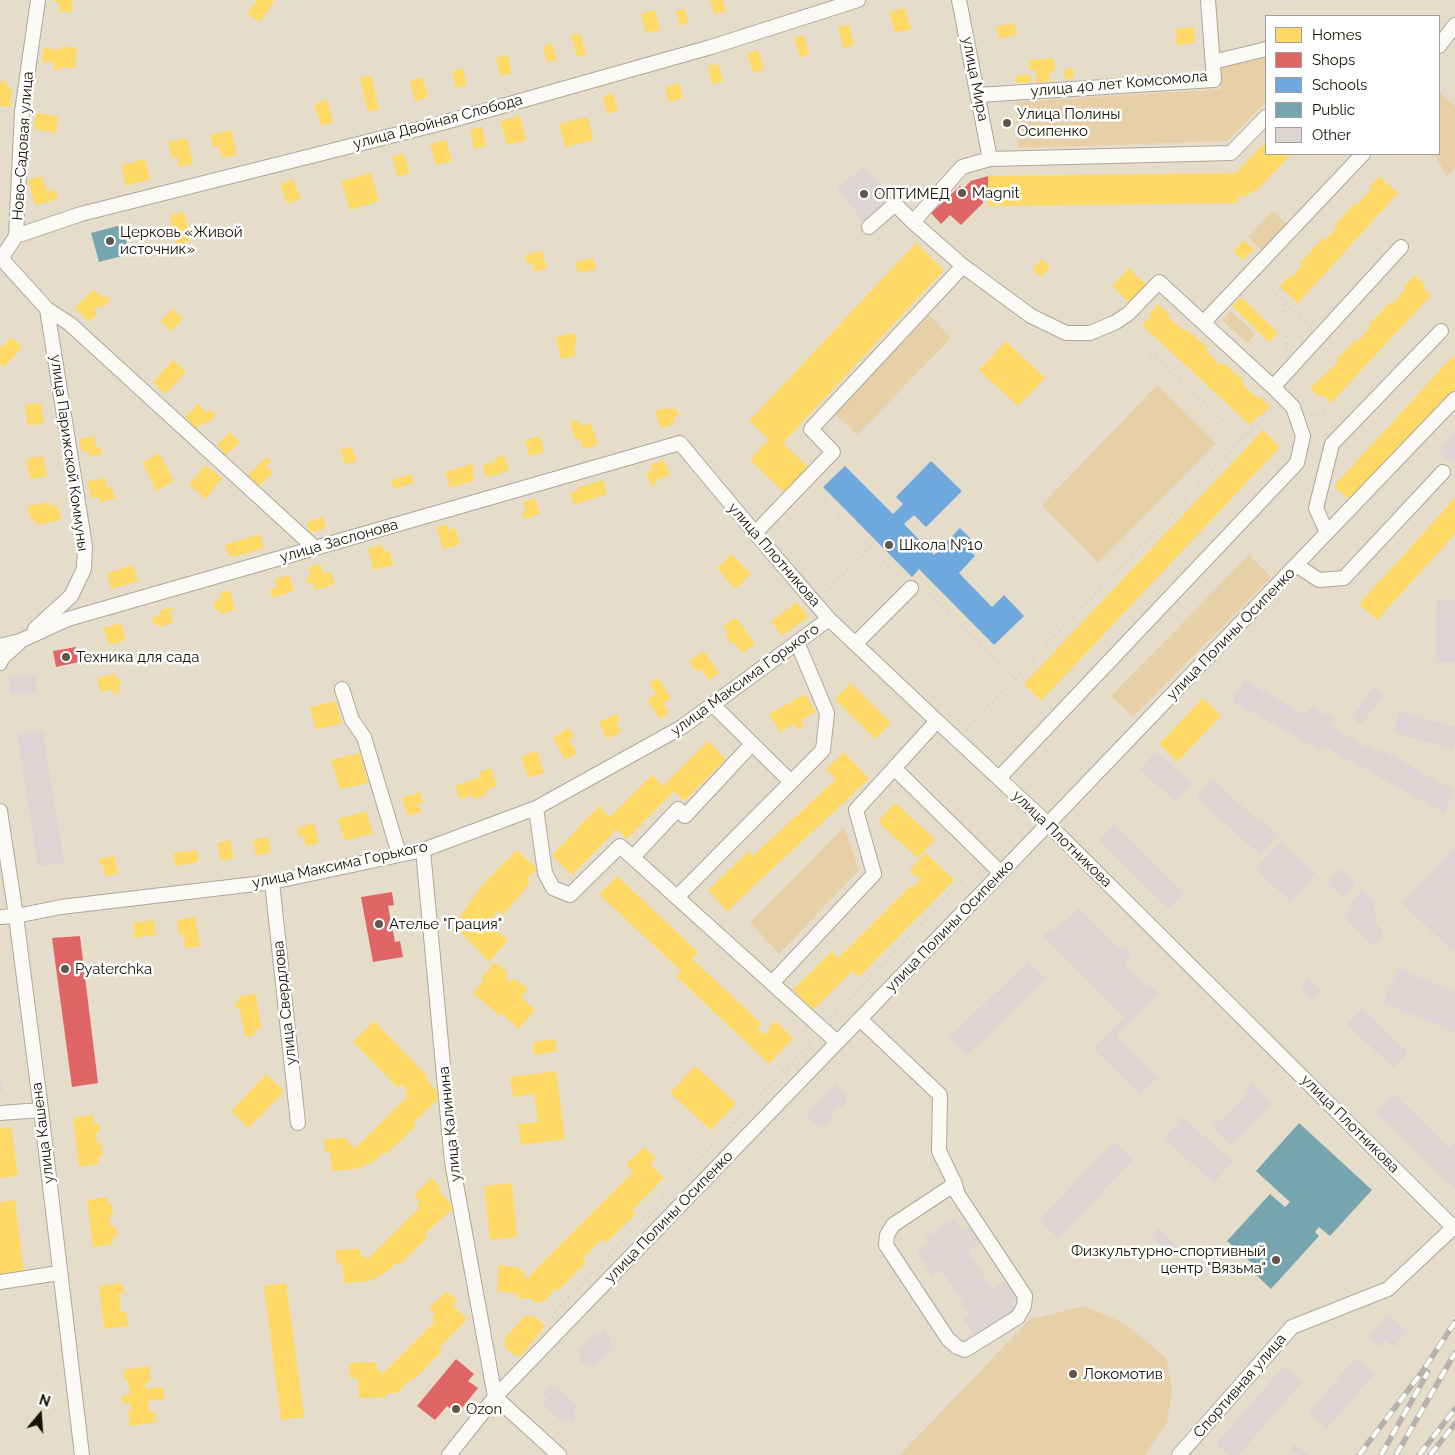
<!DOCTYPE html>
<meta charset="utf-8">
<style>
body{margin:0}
#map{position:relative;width:1455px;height:1455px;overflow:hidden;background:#e6dcca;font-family:Raleway,sans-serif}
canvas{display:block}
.legend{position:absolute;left:1265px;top:15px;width:175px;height:140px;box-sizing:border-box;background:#fff;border:1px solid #a29f9b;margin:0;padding:6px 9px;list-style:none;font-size:15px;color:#171005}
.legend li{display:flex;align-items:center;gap:10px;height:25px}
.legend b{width:25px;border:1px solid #a29f9b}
.north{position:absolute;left:15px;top:1390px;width:50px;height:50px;-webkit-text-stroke:4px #fff;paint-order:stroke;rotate:18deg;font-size:14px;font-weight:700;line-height:20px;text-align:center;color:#171005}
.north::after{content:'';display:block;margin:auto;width:18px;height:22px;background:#171005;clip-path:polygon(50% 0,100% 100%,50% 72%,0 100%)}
</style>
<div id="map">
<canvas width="1455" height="1455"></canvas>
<ul class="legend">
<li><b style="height:14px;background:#ffd966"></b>Homes</li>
<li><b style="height:14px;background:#e06666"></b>Shops</li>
<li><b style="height:14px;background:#6fa8dc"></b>Schools</li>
<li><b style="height:14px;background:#76a5af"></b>Public</li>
<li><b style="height:14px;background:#ddd5d3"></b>Other</li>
</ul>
<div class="north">N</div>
</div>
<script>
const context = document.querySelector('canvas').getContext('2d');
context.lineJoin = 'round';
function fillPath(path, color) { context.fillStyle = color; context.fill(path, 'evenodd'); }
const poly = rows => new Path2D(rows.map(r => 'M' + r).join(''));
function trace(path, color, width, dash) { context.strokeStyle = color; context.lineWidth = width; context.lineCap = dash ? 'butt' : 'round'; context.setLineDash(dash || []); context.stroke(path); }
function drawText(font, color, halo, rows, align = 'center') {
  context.font = font + ' Raleway,sans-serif'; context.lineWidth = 5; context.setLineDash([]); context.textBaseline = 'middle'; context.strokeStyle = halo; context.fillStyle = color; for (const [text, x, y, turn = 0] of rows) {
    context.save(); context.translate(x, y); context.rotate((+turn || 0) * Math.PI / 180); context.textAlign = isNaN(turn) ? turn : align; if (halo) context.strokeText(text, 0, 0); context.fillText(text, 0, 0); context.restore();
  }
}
fillPath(poly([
 [1264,57,1266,60,1266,102,1227,141,1018,148,1016,102,1221,89,1222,67],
 [1439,90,1455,106,1455,168,1447,176,1434,154,1439,154],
 [1273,211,1288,225,1263,252,1248,237],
 [1231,311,1256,334,1247,343,1222,320],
 [929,315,951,338,857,435,835,414],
 [1157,385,1216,443,1098,563,1042,505],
 [1249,555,1271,577,1133,717,1111,696],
 [844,827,859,870,779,954,750,922],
 [1084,1306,1124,1323,1166,1358,1172,1390,1167,1422,1145,1455,900,1455,1029,1320]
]), '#e7d0a8');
fillPath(poly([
 [54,0,73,0,71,13,59,11,60,3,54,2],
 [257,0,275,0,260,22,247,14],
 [710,0,723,0,726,11,714,14],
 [905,8,911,29,895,33,889,12],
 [685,9,688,23,680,26,676,11],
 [655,10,660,30,646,33,641,14],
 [1014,23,1017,34,999,39,996,27],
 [849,25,854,45,843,48,838,27],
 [1194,27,1195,43,1177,45,1175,29],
 [580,33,586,55,577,57,571,35],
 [804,35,809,55,800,58,794,38],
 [552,44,557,60,547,62,543,46],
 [61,46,77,48,75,68,62,67,61,70,53,69,54,63,42,61,44,48,61,50],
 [758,50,764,70,753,73,747,53],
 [508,55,512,73,500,76,496,58],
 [1054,58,1055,72,1049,72,1050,81,1037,83,1036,70,1030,70,1029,60],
 [718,64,723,81,712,84,708,66],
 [463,68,467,85,456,88,452,71],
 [1073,68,1074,78,1065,79,1064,69],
 [371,75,379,109,368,112,360,78],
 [1016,75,1031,75,1031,82,1016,83],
 [423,77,428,97,415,101,410,81],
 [0,81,7,82,7,88,12,88,10,107,0,106],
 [679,83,683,98,669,102,665,87],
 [613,93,618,111,607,114,603,96],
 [327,100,333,122,321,126,314,104],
 [36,113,58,116,56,133,34,129],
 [520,116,526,140,507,145,500,121],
 [588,117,593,140,565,147,559,124],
 [482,127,486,146,474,149,470,130],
 [231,130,237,155,222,158,219,146,213,147,210,135],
 [187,138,193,164,179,167,177,156,172,158,168,142],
 [446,140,452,161,436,165,430,144],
 [1266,141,1266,154,1291,154,1255,192,1253,190,1247,196,1238,196,1238,203,988,206,988,176,1236,173],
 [403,153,410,173,398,177,392,156],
 [145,159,150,179,126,186,121,165],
 [371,173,379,201,350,210,341,181],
 [42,176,47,192,55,189,58,199,35,205,28,180],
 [1379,176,1398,193,1298,303,1279,286,1289,276,1291,278,1294,275,1302,265,1300,263,1323,238,1325,240,1327,238,1337,227,1335,225,1356,202,1358,204,1361,201,1371,189,1369,188],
 [293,179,301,199,287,204,280,184],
 [184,212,191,241,177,244,176,237,169,238,167,228,172,227,170,215],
 [1244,240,1254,249,1243,260,1233,251],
 [916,243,944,270,783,443,810,469,786,494,750,460,769,439,749,421],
 [542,251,547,268,535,272,532,263,527,264,525,255],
 [593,258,596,269,578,273,575,262],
 [1042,259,1050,267,1041,277,1032,269],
 [1129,268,1146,285,1129,302,1112,286],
 [1415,275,1425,285,1423,288,1431,295,1331,403,1323,395,1320,397,1310,388,1334,366,1338,362,1336,360,1355,340,1357,342,1371,326,1369,324,1390,302,1392,304,1394,302,1405,289,1403,287],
 [94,289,103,298,105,295,110,300,102,308,99,305,94,310,97,314,89,322,75,308],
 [1241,297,1278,333,1269,342,1232,306],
 [1158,304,1170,315,1168,317,1184,331,1186,329,1208,349,1206,351,1220,365,1223,363,1244,381,1242,384,1257,398,1259,396,1270,406,1261,416,1259,415,1250,425,1142,325,1151,316,1149,314],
 [173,308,183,319,171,331,161,321],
 [571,333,575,334,577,345,574,346,576,355,561,359,556,337],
 [11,337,22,347,4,367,0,364,0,345,2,347],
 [1006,341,1045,378,1018,406,979,370],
 [1453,356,1455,358,1455,390,1352,502,1334,486],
 [173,360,186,372,165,394,153,382],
 [41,403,44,423,28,426,25,405],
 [198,404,207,413,210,409,216,415,206,425,203,422,196,429,185,417],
 [670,407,670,410,676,408,679,416,673,418,675,424,660,428,655,411],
 [578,420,580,426,591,423,598,445,583,449,579,438,575,440,570,422],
 [1263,430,1280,447,1041,701,1024,684],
 [230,432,240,442,226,455,217,445],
 [94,436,96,448,101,447,102,454,89,457,88,451,82,452,79,439],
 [540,436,544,452,529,456,525,440],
 [351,446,357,461,345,464,340,450],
 [159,453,174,481,157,491,142,463],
 [504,455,509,471,486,477,483,465,496,461,495,458],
 [43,456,47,476,30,479,26,459],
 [267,457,271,461,266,465,273,473,259,486,248,475],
 [664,460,670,475,656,480,657,484,651,486,646,472,652,470,651,464],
 [472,464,475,471,472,472,475,480,450,488,445,472],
 [205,465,222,478,206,499,189,485],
 [411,474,414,483,394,489,391,480],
 [105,478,107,488,112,487,115,499,100,502,99,497,91,498,87,482],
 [603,480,607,494,574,505,570,493,578,491,577,488],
 [535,498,540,514,524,519,522,512,526,511,523,502],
 [1455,498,1455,534,1377,620,1359,604],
 [50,502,51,507,58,505,61,520,37,525,35,520,31,521,27,506],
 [323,517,326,528,310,533,307,522],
 [447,524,449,530,455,528,460,544,443,549,436,527],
 [260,534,264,548,234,557,234,556,229,557,225,545],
 [382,545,384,552,389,550,394,565,374,570,368,548],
 [732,554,751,574,735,589,717,568],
 [320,564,324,574,331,572,335,584,315,590,313,583,308,585,306,578,311,577,308,567],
 [133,565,138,581,111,589,107,573],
 [289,575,294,591,272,598,270,589,277,587,275,579],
 [230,590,235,610,220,614,219,609,215,610,213,604,216,603,215,600,222,598,220,593],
 [797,602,808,617,782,636,771,621],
 [173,607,174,610,170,611,173,623,159,627,158,624,154,625,152,618,161,615,159,611],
 [736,617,755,644,742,653,734,642,731,644,725,635,728,633,723,626],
 [121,623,126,640,109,645,103,628],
 [704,651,719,673,709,680,701,669,697,672,689,661],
 [114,673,116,679,119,678,121,685,118,686,120,692,113,694,112,689,101,692,97,679],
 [658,678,671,698,663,703,669,713,660,719,647,700,656,694,649,683],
 [851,683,891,723,875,739,835,699],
 [805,694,816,712,801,720,804,726,798,729,794,724,780,732,769,714],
 [1203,698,1221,716,1177,762,1159,744],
 [336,701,342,723,316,730,310,707],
 [617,714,620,721,616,723,621,732,607,739,599,722],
 [569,728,574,737,569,740,577,753,565,760,553,737],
 [708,741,726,759,684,801,674,791,627,839,617,829,572,875,552,855,599,806,610,817,652,775,663,786],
 [537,751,544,773,528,778,521,756],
 [844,752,869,779,727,911,708,890,749,851,753,856,836,779,826,769],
 [360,753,368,783,340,789,331,760],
 [491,768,497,786,486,790,487,794,474,799,472,795,460,799,455,786,481,777,479,772],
 [420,792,423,802,418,804,421,812,408,816,402,798],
 [895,803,935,839,918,858,878,822],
 [366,811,373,833,345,841,338,819],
 [314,823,319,843,306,846,304,836,299,837,297,828],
 [268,837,271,852,256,856,253,840],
 [230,840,234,858,221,861,217,843],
 [197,850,199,862,175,866,173,853],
 [517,850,537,869,527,879,530,883,503,915,497,911,487,923,508,940,489,962,460,931,461,915,482,885],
 [926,853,954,880,859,977,852,971,813,1010,793,990,832,951,838,958,910,886,912,888,921,879,916,875,915,876,909,871],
 [114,856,118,874,105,876,103,865,100,865,99,859],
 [617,876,698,952,692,959,762,1024,757,1028,764,1035,770,1029,769,1027,775,1021,793,1038,769,1064,676,976,681,971,599,894],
 [195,917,200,946,185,948,183,934,179,935,177,920],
 [154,920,156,935,135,938,133,923],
 [495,962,508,973,505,977,511,982,514,978,528,989,521,997,535,1010,519,1029,502,1014,500,1016,473,993,484,981,481,978],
 [256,994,261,1029,254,1030,255,1035,245,1037,240,1008,235,1009,235,1002,240,1001,239,996],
 [374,1021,428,1077,426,1079,441,1096,413,1123,416,1126,386,1154,384,1152,374,1161,357,1169,332,1171,330,1152,325,1152,324,1139,347,1138,348,1144,352,1144,353,1148,356,1147,408,1096,404,1093,407,1090,402,1084,398,1088,353,1042],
 [555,1039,557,1051,534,1055,533,1042],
 [695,1066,736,1103,711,1130,670,1093],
 [556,1071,565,1139,521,1145,518,1124,538,1122,534,1094,513,1097,510,1077],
 [266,1074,284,1091,249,1128,231,1111],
 [93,1115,94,1124,99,1123,100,1132,95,1133,98,1144,101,1143,103,1156,98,1157,99,1164,79,1167,73,1118],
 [11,1127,18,1176,0,1178,0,1129],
 [644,1147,656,1158,650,1164,664,1178,632,1210,636,1214,606,1243,602,1239,583,1258,586,1262,558,1291,555,1289,546,1300,534,1303,533,1299,517,1298,518,1294,497,1291,499,1265,521,1268,520,1271,525,1271,524,1277,530,1278,531,1274,633,1172,626,1164],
 [432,1178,441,1188,438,1190,454,1207,425,1234,428,1237,399,1265,396,1263,386,1272,369,1281,344,1283,342,1263,337,1264,336,1250,360,1249,360,1255,365,1255,365,1259,369,1258,420,1207,416,1204,420,1201,414,1195],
 [512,1183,517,1237,490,1240,484,1186],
 [107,1197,108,1204,112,1204,113,1215,109,1215,111,1227,115,1226,117,1237,112,1238,113,1244,93,1247,87,1200],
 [15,1200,24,1274,0,1277,0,1202],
 [122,1283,124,1293,119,1294,121,1312,126,1312,128,1326,104,1329,99,1286],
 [286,1283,304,1417,281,1420,264,1286],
 [447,1291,457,1301,453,1305,467,1319,439,1348,442,1351,415,1379,413,1377,397,1393,386,1394,386,1397,359,1398,358,1378,350,1378,349,1363,376,1362,375,1368,381,1370,380,1372,384,1374,385,1371,435,1321,432,1318,435,1314,429,1308],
 [525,1316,534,1316,545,1326,521,1356,513,1354,505,1348,505,1338],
 [149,1366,151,1382,145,1383,146,1389,163,1387,165,1399,148,1401,149,1412,155,1411,156,1422,130,1426,128,1410,131,1410,130,1403,123,1404,122,1395,130,1394,128,1381,125,1381,124,1370]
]), '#ffd966');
fillPath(poly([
 [988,176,988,188,983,194,983,203,961,225,950,215,941,224,931,213,960,186,963,189,971,181],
 [76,647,79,662,56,667,53,651],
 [392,892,394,905,388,906,395,942,400,941,403,957,373,962,361,897],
 [80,936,98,1083,72,1087,52,938],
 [456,1359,474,1374,468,1381,478,1388,457,1414,447,1406,435,1420,417,1406]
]), '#e06666');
fillPath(poly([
 [931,461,962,491,926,527,914,515,904,524,934,555,960,528,977,545,971,552,975,556,959,573,992,607,1004,595,1024,616,994,645,919,569,912,577,823,487,845,466,893,514,903,504,896,497]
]), '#6fa8dc');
fillPath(poly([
 [122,225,130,254,99,262,91,233],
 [1299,1123,1372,1190,1330,1236,1319,1227,1315,1232,1319,1236,1271,1289,1250,1269,1254,1265,1227,1241,1270,1194,1285,1207,1290,1202,1256,1171]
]), '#76a5af');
fillPath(poly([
 [864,167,890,200,864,222,837,188],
 [1455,432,1455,460,1452,458,1449,461,1442,455,1445,452,1440,448],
 [1437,600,1455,600,1455,663,1436,662],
 [36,675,37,692,10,693,9,677],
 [1244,680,1306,715,1311,706,1335,719,1331,727,1379,753,1381,749,1455,791,1444,813,1322,745,1320,750,1232,701],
 [1374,687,1384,695,1361,725,1351,717],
 [1399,711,1455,727,1455,743,1453,750,1393,732],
 [43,730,64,863,38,867,17,734],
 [1156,751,1192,784,1175,802,1140,769],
 [1213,779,1258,821,1260,818,1278,835,1260,855,1196,797],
 [1114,824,1185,893,1169,909,1099,840],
 [1280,842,1316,874,1291,902,1255,869],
 [1455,847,1455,950,1453,952,1402,903],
 [1340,869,1356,884,1343,898,1327,883],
 [1362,890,1377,904,1372,909,1378,915,1373,921,1383,931,1381,934,1383,936,1373,946,1343,917,1353,907,1349,904],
 [1079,908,1120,949,1124,947,1132,956,1124,964,1149,988,1152,986,1159,993,1116,1036,1158,1078,1140,1095,1093,1049,1124,1018,1043,936,1050,929,1053,932],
 [1028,961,1046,978,966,1056,949,1038],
 [1398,968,1455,992,1455,1033,1383,1002],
 [1309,978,1321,991,1312,1000,1300,988],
 [1362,1008,1408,1052,1393,1068,1347,1024],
 [0,1073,3,1091,0,1091],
 [1252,1083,1272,1102,1232,1146,1212,1126,1218,1119,1221,1122,1249,1091,1247,1088],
 [836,1084,847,1096,844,1098,848,1102,840,1110,838,1107,830,1115,833,1118,824,1128,821,1124,818,1128,806,1116],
 [1394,1094,1449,1148,1455,1142,1455,1189,1376,1113],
 [1182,1117,1233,1161,1214,1183,1164,1139],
 [1114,1142,1133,1160,1058,1238,1039,1220],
 [955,1219,962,1230,972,1224,983,1241,968,1251,992,1289,1009,1278,1021,1296,1012,1302,1020,1315,987,1335,983,1330,974,1336,963,1319,970,1315,942,1270,932,1276,917,1251,929,1243,925,1237],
 [1158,1228,1180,1248,1173,1256,1151,1236],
 [1387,1315,1407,1330,1394,1347,1384,1340,1379,1347,1368,1339],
 [605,1331,612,1339,609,1342,614,1347,594,1367,590,1363,586,1367,578,1360,582,1356,578,1351,597,1332,601,1336],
 [1355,1358,1374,1374,1327,1429,1308,1413],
 [1284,1366,1302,1382,1239,1455,1228,1455,1216,1444],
 [551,1386,555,1390,558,1387,577,1407,572,1412,578,1417,571,1423,567,1418,562,1422,542,1403,548,1398,543,1393],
 [1294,1444,1309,1455,1298,1455,1290,1449]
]), '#ddd5d3');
const minor = poly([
 [959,0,990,159],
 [1439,46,1455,25],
 [1213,62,1266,49],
 [978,95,1214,80,1208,0],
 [869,227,895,204,913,222],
 [16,236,81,214,442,123,711,47,858,0],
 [0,257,47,309,85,546,84,569,71,596,35,629],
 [1,259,16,236,22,112,38,0],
 [47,309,70,324,315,548],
 [1204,322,1363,154],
 [1273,387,1401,247],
 [755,533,833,452,811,429,963,266],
 [1327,533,1316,508,1332,444,1441,331],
 [1296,565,1319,580,1344,578,1443,472],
 [856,643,911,588],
 [0,646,20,641,68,619,680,443,755,533,829,619,937,721,1048,824,1453,1227],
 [0,663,2,658,19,643],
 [342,689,352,720,364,737,399,854],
 [713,705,791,782],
 [894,768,1001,873],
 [999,778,1297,463,1303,436,1293,407,1273,387,1159,282,1128,314,1116,322,1090,333,1066,333,1031,316,963,266,913,222,962,167,990,159,1231,153,1266,117],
 [536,808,545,873,553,888,570,895,620,846,837,1042],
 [0,811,16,916,41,1110,82,1455],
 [423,850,452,1162,495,1397,559,1455],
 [633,857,678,809,685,816,752,744],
 [272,882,298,1123],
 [677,897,823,750,827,713,797,642],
 [0,917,16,916,61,907,272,882,423,850,536,808,682,727,829,619],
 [772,983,874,874,856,810,937,721],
 [860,1019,940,1095,939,1151,955,1184,957,1193,1025,1296,1024,1306,1018,1317,965,1350,957,1347,948,1339,886,1245,887,1235,893,1225,955,1184],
 [0,1113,41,1110],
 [0,1282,59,1273],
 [449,1455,495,1397,1048,824,1455,399],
 [1179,1455,1292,1327,1388,1289,1455,1226]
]);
trace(minor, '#aea798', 16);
trace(poly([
 [1439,85,1455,102],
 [1261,280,1310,326],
 [1284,303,1287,352],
 [1126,331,1243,439],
 [1310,415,1324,414,1333,423],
 [815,491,903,580],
 [924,588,1015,679],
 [824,593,876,541],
 [965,731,1273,407],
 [831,1019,975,867],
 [552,1318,552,1315,814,1038]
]), '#d8d5cf', 2.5, [2.5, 4]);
trace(minor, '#fbfaf7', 14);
const rail = poly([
 [1359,1455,1422,1372,1455,1322],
 [1381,1455,1428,1372],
 [1396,1455,1455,1353],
 [1419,1455,1455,1409],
 [1430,1455,1455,1424]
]);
trace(rail, '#b5b2ae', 5.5);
trace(rail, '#fff', 4, [11]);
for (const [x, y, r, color] of [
 [1007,123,5,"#5f574a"],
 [962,193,5,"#5f574a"],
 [864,194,5,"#5f574a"],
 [110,241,5,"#5f574a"],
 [889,545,5,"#5f574a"],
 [66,657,5,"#5f574a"],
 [379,924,5,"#5f574a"],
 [65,969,5,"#5f574a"],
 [1276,1260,5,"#5f574a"],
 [1073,1374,5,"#5f574a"],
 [456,1409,5,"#5f574a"]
]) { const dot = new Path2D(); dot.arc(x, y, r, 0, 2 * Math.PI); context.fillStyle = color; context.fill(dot); trace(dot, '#fff', 2); }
drawText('15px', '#171005', '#fff', [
 ["улица Мира",975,79,79],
 ["улица 40 лет Комсомола",1119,84,-5],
 ["улица Двойная Слобода",438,122,-15],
 ["Ново-Садовая улица",23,146,-86],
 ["улица Парижской Коммуны",69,453,82],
 ["улица Заслонова",339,541,-16],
 ["улица Плотникова",774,555,49],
 ["улица Полины Осипенко",1231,634,-46],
 ["улица Максима Горького",745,680,-36],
 ["улица Плотникова",1062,839,44],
 ["улица Максима Горького",340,865,-12],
 ["улица Полины Осипенко",950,926,-46],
 ["улица Свердлова",285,1003,-96],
 ["улица Калинина",450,1124,-96],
 ["улица Плотникова",1350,1124,45],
 ["улица Кашена",43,1133,-97],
 ["улица Полины Осипенко",669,1217,-46],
 ["Спортивная улица",1240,1386,-49]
]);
drawText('15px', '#171005', '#fff', [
 ["Улица Полины",1017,114],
 ["Осипенко",1017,131],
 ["Magnit",972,193],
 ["ОПТИМЕД",874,194],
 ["Церковь «Живой",120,232],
 ["источник»",120,249],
 ["Школа №10",899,545],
 ["Техника для сада",76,657],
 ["Ателье \"Грация\"",389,924],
 ["Pyaterchka",75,969],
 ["Физкультурно-спортивный",1266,1251,"right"],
 ["центр \"Вязьма\"",1266,1268,"right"],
 ["Локомотив",1083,1374],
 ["Ozon",466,1409]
], 'left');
</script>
